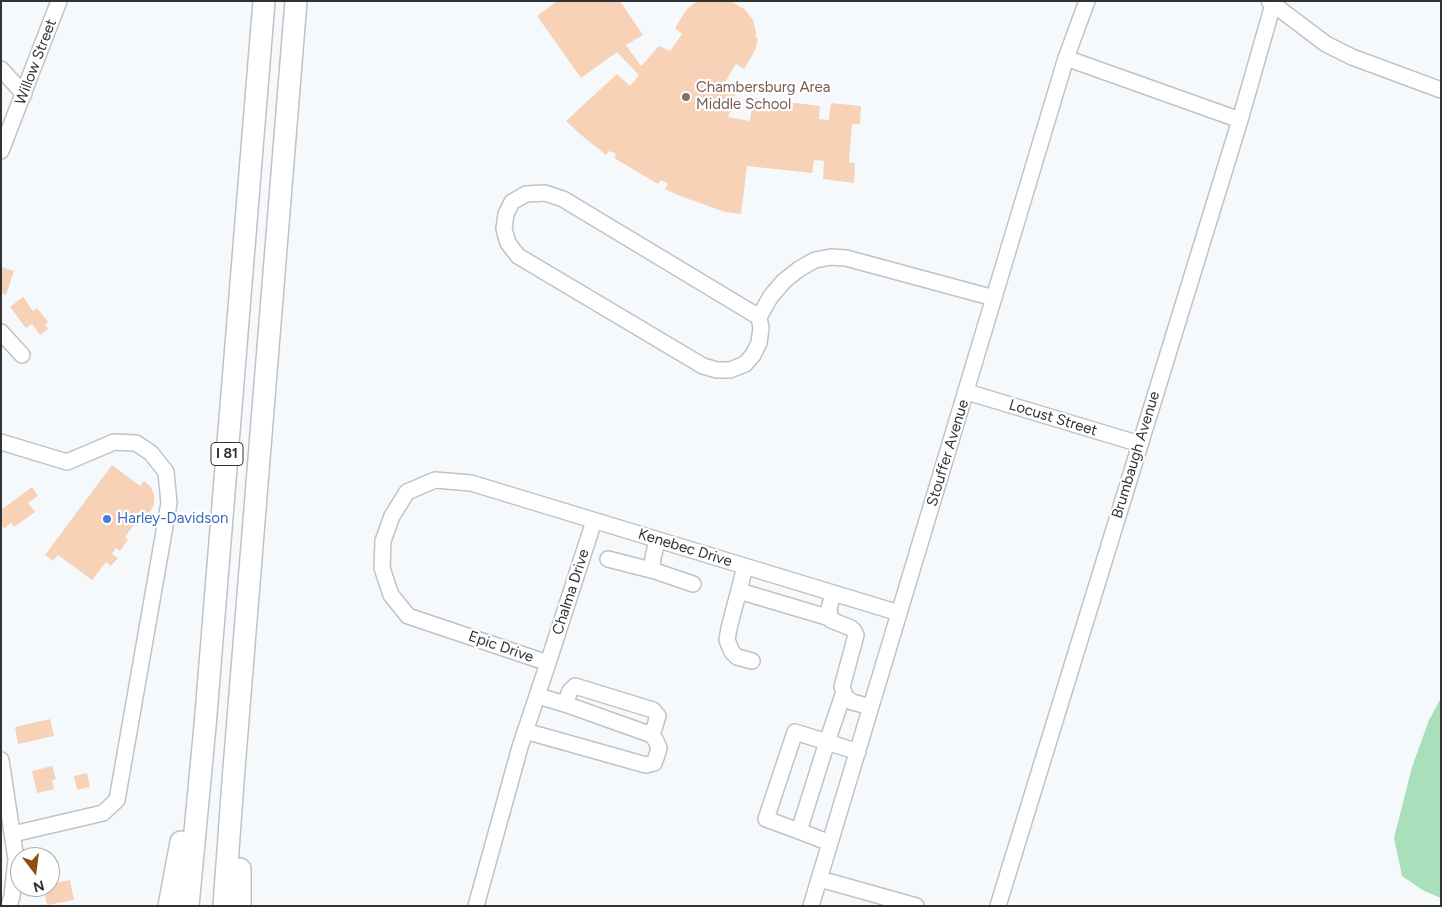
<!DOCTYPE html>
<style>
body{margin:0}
#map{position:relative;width:1442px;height:907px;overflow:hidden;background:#f6f9fc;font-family:Figtree,sans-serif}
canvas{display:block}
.frame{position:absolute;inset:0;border:2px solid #313233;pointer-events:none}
.north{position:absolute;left:10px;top:847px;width:50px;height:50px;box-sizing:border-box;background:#fff;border:1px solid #adadad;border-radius:50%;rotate:165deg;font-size:14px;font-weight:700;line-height:20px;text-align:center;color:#313233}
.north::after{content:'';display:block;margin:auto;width:18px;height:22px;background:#8d4f14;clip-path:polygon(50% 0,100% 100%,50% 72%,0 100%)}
</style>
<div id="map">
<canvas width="1442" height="907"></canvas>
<div class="frame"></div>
<div class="north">N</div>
</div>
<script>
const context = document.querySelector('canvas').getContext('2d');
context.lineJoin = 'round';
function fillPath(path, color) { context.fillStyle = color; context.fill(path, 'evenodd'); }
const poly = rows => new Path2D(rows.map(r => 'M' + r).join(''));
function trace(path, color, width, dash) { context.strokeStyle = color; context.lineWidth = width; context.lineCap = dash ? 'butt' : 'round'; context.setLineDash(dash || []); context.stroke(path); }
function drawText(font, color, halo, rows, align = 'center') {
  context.font = font + ' Figtree,sans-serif'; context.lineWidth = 4.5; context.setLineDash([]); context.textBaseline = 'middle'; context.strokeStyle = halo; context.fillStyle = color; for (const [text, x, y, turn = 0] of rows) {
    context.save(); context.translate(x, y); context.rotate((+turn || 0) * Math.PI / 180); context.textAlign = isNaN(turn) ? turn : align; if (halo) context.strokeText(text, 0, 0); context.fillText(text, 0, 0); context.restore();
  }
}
fillPath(poly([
 [1441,698,1441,898,1424,891,1402,876,1394,838,1412,767,1429,720]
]), '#aadfbc');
fillPath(poly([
 [557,1,620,1,643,35,626,45,641,66,659,46,670,51,682,34,675,28,686,10,693,4,698,1,731,1,742,8,743,7,753,20,756,32,756,38,758,39,755,50,744,69,736,64,724,84,736,92,728,117,750,121,753,98,820,106,819,119,829,120,831,103,861,106,860,124,852,124,849,162,855,163,854,183,823,179,824,161,814,160,812,173,747,166,741,214,725,212,680,196,665,189,668,184,661,180,658,184,614,158,616,154,609,151,606,155,581,135,566,121,617,74,630,86,639,75,617,52,581,78,537,16],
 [1,267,14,271,6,295,1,293],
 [23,297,33,311,37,308,48,322,45,325,48,329,40,335,32,324,26,328,10,307],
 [112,465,140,486,144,481,150,486,154,494,154,505,149,513,147,512,137,526,134,525,125,537,128,540,120,551,116,548,112,554,118,558,111,566,106,562,92,580,58,555,53,561,45,555],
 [32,487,38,496,28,503,35,512,14,527,11,523,3,529,1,517,3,516,1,510],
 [50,719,54,736,18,744,15,727],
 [52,766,56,779,52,780,54,789,37,793,32,771],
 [87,773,90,787,77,790,74,776],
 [70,880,74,900,47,905,43,887,50,887,50,884]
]), '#f7d2b7');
const minor = poly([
 [1269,1,1326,44,1352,57,1441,90],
 [1066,58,1240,120],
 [1,69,24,94],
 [1,151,59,1],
 [759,317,563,199,545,193,526,194,512,202,506,214,504,229,508,243,518,256,703,366,717,370,730,370,745,364,753,355,759,343,761,328,759,317,771,296,784,281,799,269,815,260,831,257,846,258,994,298],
 [1,332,22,355],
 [967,392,1140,444],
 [1,442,67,462,114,442,136,443,151,453,166,472,169,503,117,800,103,813,13,834],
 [657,540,653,558,652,566,655,571,693,584],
 [608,559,655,571],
 [745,567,729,628,727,640,732,652,737,657,752,661],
 [739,591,830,618],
 [833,593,829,609,831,620,851,628,854,631,856,635,842,687,845,696,852,702,871,707],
 [548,663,594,521],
 [565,704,570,691,575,686,653,710,658,716,652,735],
 [525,731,646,765,654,763,657,755,659,748,656,741,652,735,565,704,538,696],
 [1,760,16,859,12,896,9,906],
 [799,831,766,819,795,732,827,742,844,692],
 [830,843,799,831,827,742,858,752],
 [820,879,916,906],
 [476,906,520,747,548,663,408,616,391,595,382,568,383,541,392,516,407,492,435,480,471,483,899,613],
 [811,906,1066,58,1087,1],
 [998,906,1240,120,1274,1]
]);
const highway = poly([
 [240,869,240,906],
 [169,906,181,842],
 [188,906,205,726,264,1],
 [224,906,233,781,296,1]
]);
trace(minor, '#c0c2c5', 18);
trace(highway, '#c0c2c5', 24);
trace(minor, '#fff', 15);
trace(highway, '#fff', 21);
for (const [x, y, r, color] of [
 [686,97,5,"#8d6e63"],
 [107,519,5,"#3f7fe0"]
]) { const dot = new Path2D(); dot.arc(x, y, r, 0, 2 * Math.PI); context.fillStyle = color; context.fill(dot); trace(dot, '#fff', 2); }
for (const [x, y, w] of [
 [227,454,32]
]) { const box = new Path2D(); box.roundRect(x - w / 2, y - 11.5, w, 23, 4); context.fillStyle = '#fff'; context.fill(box); trace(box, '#313233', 1); }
drawText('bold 14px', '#313233', null, [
 ["I 81",227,454]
]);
drawText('15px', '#313233', '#fff', [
 ["Willow Street",36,62,-69],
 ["Locust Street",1053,418,17],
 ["Stouffer Avenue",948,453,-73],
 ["Brumbaugh Avenue",1136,455,-73],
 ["Kenebec Drive",685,548,17],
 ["Chalma Drive",571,592,-72],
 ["Epic Drive",501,647,19]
]);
drawText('15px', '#785e54', '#fff', [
 ["Chambersburg Area",696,88],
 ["Middle School",696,105]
], 'left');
drawText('15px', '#366cbe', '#fff', [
 ["Harley-Davidson",117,519]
], 'left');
</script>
